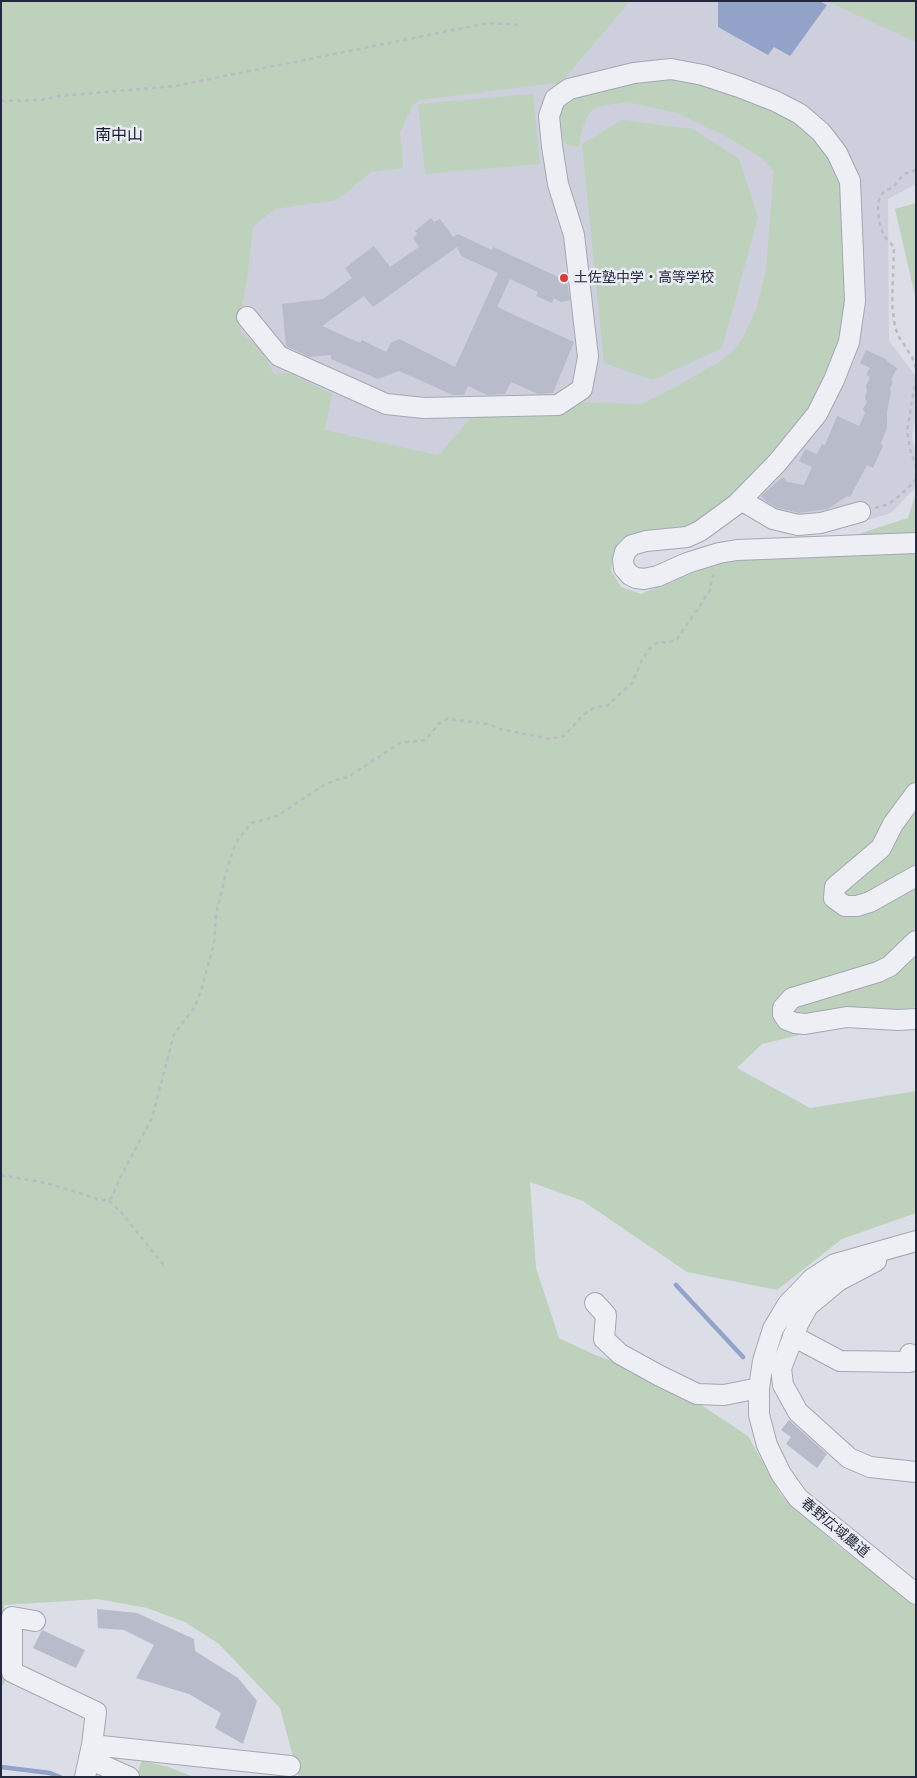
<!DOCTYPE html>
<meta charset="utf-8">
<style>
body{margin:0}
#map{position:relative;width:917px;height:1778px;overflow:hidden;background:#dbdde7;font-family:Figtree,sans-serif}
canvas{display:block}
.frame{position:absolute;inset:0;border:2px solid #24283d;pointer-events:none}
</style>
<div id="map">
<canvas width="917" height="1778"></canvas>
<div class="frame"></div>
</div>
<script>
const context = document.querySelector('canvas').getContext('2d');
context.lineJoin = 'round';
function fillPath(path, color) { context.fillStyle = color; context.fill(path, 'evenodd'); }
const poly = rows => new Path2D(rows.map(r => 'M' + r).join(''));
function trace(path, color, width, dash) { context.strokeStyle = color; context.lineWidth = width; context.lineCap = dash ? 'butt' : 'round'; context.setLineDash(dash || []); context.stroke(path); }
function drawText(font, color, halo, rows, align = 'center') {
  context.font = font + ' Figtree,"Noto Sans JP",sans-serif'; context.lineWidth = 5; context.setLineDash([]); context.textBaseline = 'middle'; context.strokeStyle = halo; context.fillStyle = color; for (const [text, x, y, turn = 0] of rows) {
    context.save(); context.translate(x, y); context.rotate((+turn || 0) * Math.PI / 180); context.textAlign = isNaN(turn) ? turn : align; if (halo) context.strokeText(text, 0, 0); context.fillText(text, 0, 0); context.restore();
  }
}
fillPath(poly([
 [625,1,830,1,916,40,916,184,888,199,889,341,916,376,916,411,912,437,916,452,916,484,914,489,891,513,822,534,791,534,742,514,640,414,441,471,317,441,272,380,233,331,248,224,396,129,417,96,559,82]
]), '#cdcfdc');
fillPath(poly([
 [1,1,630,1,559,85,554,83,420,100,413,105,400,132,403,168,371,172,337,200,275,209,253,226,247,279,239,320,240,327,241,332,261,350,274,374,290,373,332,394,325,430,436,455,440,454,471,417,564,414,569,406,577,402,641,404,681,384,719,362,733,351,743,338,757,307,766,269,774,171,760,157,724,135,677,113,627,102,601,106,592,110,588,115,582,129,579,147,572,146,566,144,561,138,558,117,564,103,573,98,625,83,667,79,682,79,737,96,778,112,804,127,830,155,841,181,842,195,845,315,840,340,812,406,800,424,739,490,692,527,631,534,626,537,619,542,614,554,611,570,621,587,641,594,705,567,737,560,785,558,908,518,916,493,916,1007,762,1044,737,1068,810,1108,916,1091,916,1213,842,1239,777,1290,687,1272,583,1201,530,1182,536,1268,559,1338,595,1355,640,1370,692,1399,748,1436,781,1495,836,1544,916,1606,916,1777,300,1777,298,1775,280,1708,219,1644,185,1622,147,1608,98,1599,4,1605,5,1682,1,1688],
 [826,1,916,1,916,42],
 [533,94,540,164,425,174,418,104],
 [622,120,693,129,739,159,758,217,722,348,653,380,604,363,582,144],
 [916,203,916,300,895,209],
 [142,1761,168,1767,194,1777,138,1777,136,1775]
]), '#bdd1bc');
fillPath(poly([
 [718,1,819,1,827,5,790,56,774,47,768,55,718,27]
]), '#93a2c9');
trace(poly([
 [676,1285,743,1357],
 [1,1767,50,1773,60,1777]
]), '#93a2c9', 4.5);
fillPath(poly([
 [431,218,434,222,440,219,453,237,458,234,492,250,493,247,567,281,570,300,561,302,554,298,552,303,536,296,538,292,510,279,497,307,574,342,553,393,538,394,511,382,505,394,487,395,468,386,464,395,453,395,399,371,378,379,331,359,331,355,309,357,286,346,282,304,323,299,352,278,345,268,374,246,390,267,419,247,413,238,417,234,415,231],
 [457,247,461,256,498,273,455,367,399,339,391,343,386,352,362,340,360,343,322,326,364,296,373,307],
 [866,350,886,359,888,362,897,368,891,380,893,381,890,389,891,392,887,411,887,428,881,443,883,446,873,468,867,465,850,497,847,496,828,509,799,513,778,508,767,502,761,496,783,477,788,483,789,482,804,485,812,467,799,461,805,449,817,454,822,444,825,445,837,416,859,426,865,413,863,409,867,402,865,397,867,391,866,386,870,377,866,375,870,368,860,363],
 [789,1420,827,1454,817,1468,786,1444,791,1437,781,1430],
 [97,1609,137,1613,194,1639,195,1651,238,1678,257,1701,243,1744,215,1728,221,1713,189,1694,136,1678,154,1645,124,1630,98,1628],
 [42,1630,85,1650,76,1668,33,1648]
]), '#b8bbca');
const minor = poly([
 [247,317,279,356,386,404,424,408,558,405,582,389,588,357,574,235,558,184,552,146,549,116,555,99,569,89,634,73,671,69,703,75,739,87,775,101,800,114,821,132,837,153,850,181,855,301,849,342,834,380,817,414,777,463,737,504,700,531,687,537,646,541,632,545,625,552,623,560,624,568,630,575,636,578,644,579,658,576,687,563,719,553,737,550,916,543],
 [741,500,773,519,798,525,821,523,860,512],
 [916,793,893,824,881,848,835,887,834,898,845,906,857,906,870,902,916,876],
 [916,941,890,966,878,972,792,998,783,1008,783,1014,787,1020,795,1023,805,1024,847,1017,898,1020,916,1019],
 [916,1241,835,1264,812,1279,788,1304,773,1329,763,1361,759,1388,759,1415,767,1445,781,1474,798,1498,916,1594],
 [876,1261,838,1281,808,1306,799,1322,781,1368,783,1385,798,1412,849,1458,870,1467,916,1472],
 [595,1303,606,1315,604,1339,620,1354,660,1376,697,1394,724,1395,759,1388],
 [793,1336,840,1361,910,1362,910,1354],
 [35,1621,12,1617,12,1672,96,1712,92,1745],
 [89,1759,129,1777],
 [85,1777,92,1745,290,1766]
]);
trace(minor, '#a4a7b4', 22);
trace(poly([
 [1,101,42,100,59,96,175,86,488,23,522,25],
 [916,170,904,174,893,187,885,191,880,196,878,205,879,222,884,236,894,247,892,304,895,327,899,337,912,357,916,368],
 [916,378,907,431,910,449,916,467],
 [875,508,889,504,899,496,914,482,916,478],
 [1,1175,46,1183,83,1194,99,1200,109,1200,112,1197,120,1178,152,1118,174,1034,194,1008,201,991,214,944,216,914,225,877,235,844,251,823,277,816,321,787,335,780,348,777,400,743,425,740,431,734,438,724,447,719,488,724,500,729,550,739,564,736,583,715,594,708,608,705,632,683,642,660,651,647,658,642,668,643,677,639,711,589,711,582,715,571],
 [109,1201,120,1211,166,1268]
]), '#b9bbc5', 2.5, [4, 4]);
trace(minor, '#eeeff5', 20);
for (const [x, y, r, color] of [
 [564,278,5,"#d53f36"]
]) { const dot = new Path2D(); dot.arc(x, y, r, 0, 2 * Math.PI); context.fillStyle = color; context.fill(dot); trace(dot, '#eaecf4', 2); }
drawText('14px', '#24283d', '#eaecf4', [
 ["土佐塾中学・高等学校",574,278]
], 'left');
drawText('14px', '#24283d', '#eaecf4', [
 ["春野広域農道",835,1528,40]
]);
drawText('16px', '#171a2e', '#eaecf4', [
 ["南中山",119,135]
]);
</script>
